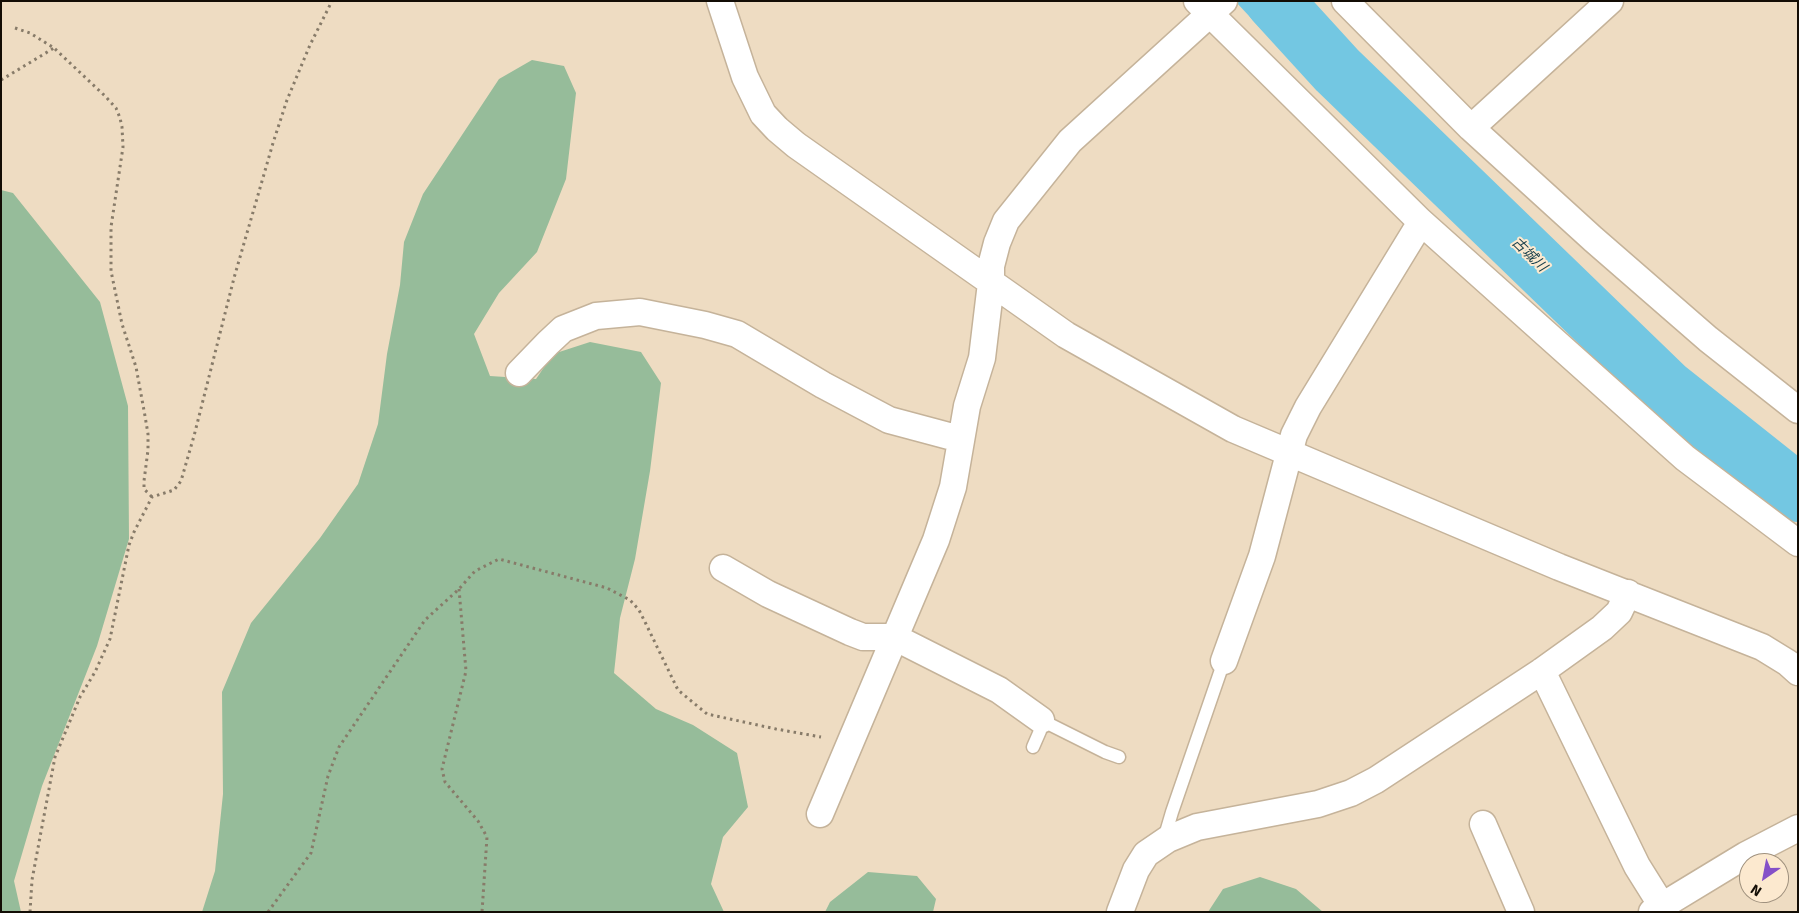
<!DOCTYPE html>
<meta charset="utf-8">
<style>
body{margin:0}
#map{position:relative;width:1799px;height:913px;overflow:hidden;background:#eedcc2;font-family:Signika,sans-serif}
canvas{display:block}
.frame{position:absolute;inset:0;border:2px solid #130d05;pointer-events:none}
.north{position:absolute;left:1739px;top:853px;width:50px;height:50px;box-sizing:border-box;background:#fce9cf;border:1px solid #9f917e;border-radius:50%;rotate:213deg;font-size:14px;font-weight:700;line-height:20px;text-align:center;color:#130d05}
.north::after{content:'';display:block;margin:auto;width:18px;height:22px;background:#8550c8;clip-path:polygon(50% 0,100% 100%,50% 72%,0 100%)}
</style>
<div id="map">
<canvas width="1799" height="913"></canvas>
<div class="frame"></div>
<div class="north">N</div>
</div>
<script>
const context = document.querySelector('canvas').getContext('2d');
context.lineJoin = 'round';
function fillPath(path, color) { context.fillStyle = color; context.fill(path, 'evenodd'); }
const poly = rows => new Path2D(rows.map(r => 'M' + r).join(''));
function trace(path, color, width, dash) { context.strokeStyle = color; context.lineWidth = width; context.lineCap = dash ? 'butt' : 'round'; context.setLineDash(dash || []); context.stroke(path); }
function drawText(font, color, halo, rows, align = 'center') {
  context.font = font + ' Signika,"Noto Sans JP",sans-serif'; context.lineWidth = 4; context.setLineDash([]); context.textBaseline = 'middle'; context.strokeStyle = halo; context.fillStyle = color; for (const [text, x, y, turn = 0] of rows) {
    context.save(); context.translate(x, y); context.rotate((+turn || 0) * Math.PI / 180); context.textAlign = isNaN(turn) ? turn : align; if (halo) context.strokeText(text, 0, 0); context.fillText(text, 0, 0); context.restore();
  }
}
fillPath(poly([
 [532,60,564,66,576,93,566,179,537,252,499,293,474,334,490,376,536,379,553,354,590,342,641,352,661,383,650,471,635,559,620,618,614,673,656,709,693,725,737,753,748,807,723,837,711,884,724,912,202,912,215,871,223,794,222,692,251,623,320,538,358,484,378,424,387,354,400,285,404,242,423,194,499,79],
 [1,190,13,193,100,302,128,406,129,539,97,646,42,786,14,881,21,912,1,912],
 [868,872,917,876,936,899,933,912,825,912,830,902],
 [1260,877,1296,889,1323,912,1208,912,1223,889]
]), '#96bc9a');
fillPath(poly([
 [1235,1,1289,1,1384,104,1439,175,1264,32]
]), '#73c7e2');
trace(poly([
 [1274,1,1337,70,1667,389,1798,493]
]), '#73c7e2', 58);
const lane = poly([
 [1033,747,1040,731,1041,720,1105,752,1119,757],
 [1168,839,1167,829,1172,812,1224,661]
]);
const street = poly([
 [720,1,745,77,763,114,777,129,796,145,1066,335,1233,429,1559,567,1762,647,1788,663,1798,672],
 [1197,1,1420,221,1685,458,1798,543],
 [1345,1,1471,128,1593,239,1708,339,1798,410],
 [1471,128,1610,1],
 [519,373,548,343,563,329,596,316,640,312,705,325,737,334,823,385,889,420,960,439],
 [723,568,768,594,850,632,863,637,894,637,999,690,1041,720],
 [1224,661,1262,556,1294,435,1308,407,1421,222],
 [1542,671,1637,866,1662,906],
 [820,814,936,540,953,487,967,406,982,358,991,283,991,266,997,243,1006,221,1070,141,1224,1],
 [1483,824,1521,912],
 [1120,912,1136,870,1146,854,1168,839,1197,827,1318,804,1351,793,1376,780,1542,671,1602,628,1619,612,1628,593],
 [1652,912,1746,855,1798,828]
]);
trace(lane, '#c5b39a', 15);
trace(street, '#c5b39a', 29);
trace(poly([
 [15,28,30,33,54,48,105,96,116,108,120,118,122,127,123,147,111,227,111,271,122,324,136,367,145,416,148,434,148,450,144,481,144,489,152,497],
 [1,80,54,48],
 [459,589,466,671,442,769,445,782,478,821,487,837,482,912],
 [30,912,32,880,55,757,80,697,95,672,110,639,129,545,134,532,152,497,174,490,181,481,194,436,234,278,273,143,287,100,310,45,332,1],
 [268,912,311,853,328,776,339,747,425,620,459,589,475,571,499,559,607,588,630,600,639,610,646,624,678,690,707,714,776,729,821,737]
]), '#877b69', 3, [2.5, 4]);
trace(lane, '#fff', 12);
trace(street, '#fff', 26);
drawText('italic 14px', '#1a404c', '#fce9cf', [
 ["古城川",1529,255,44]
]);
</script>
